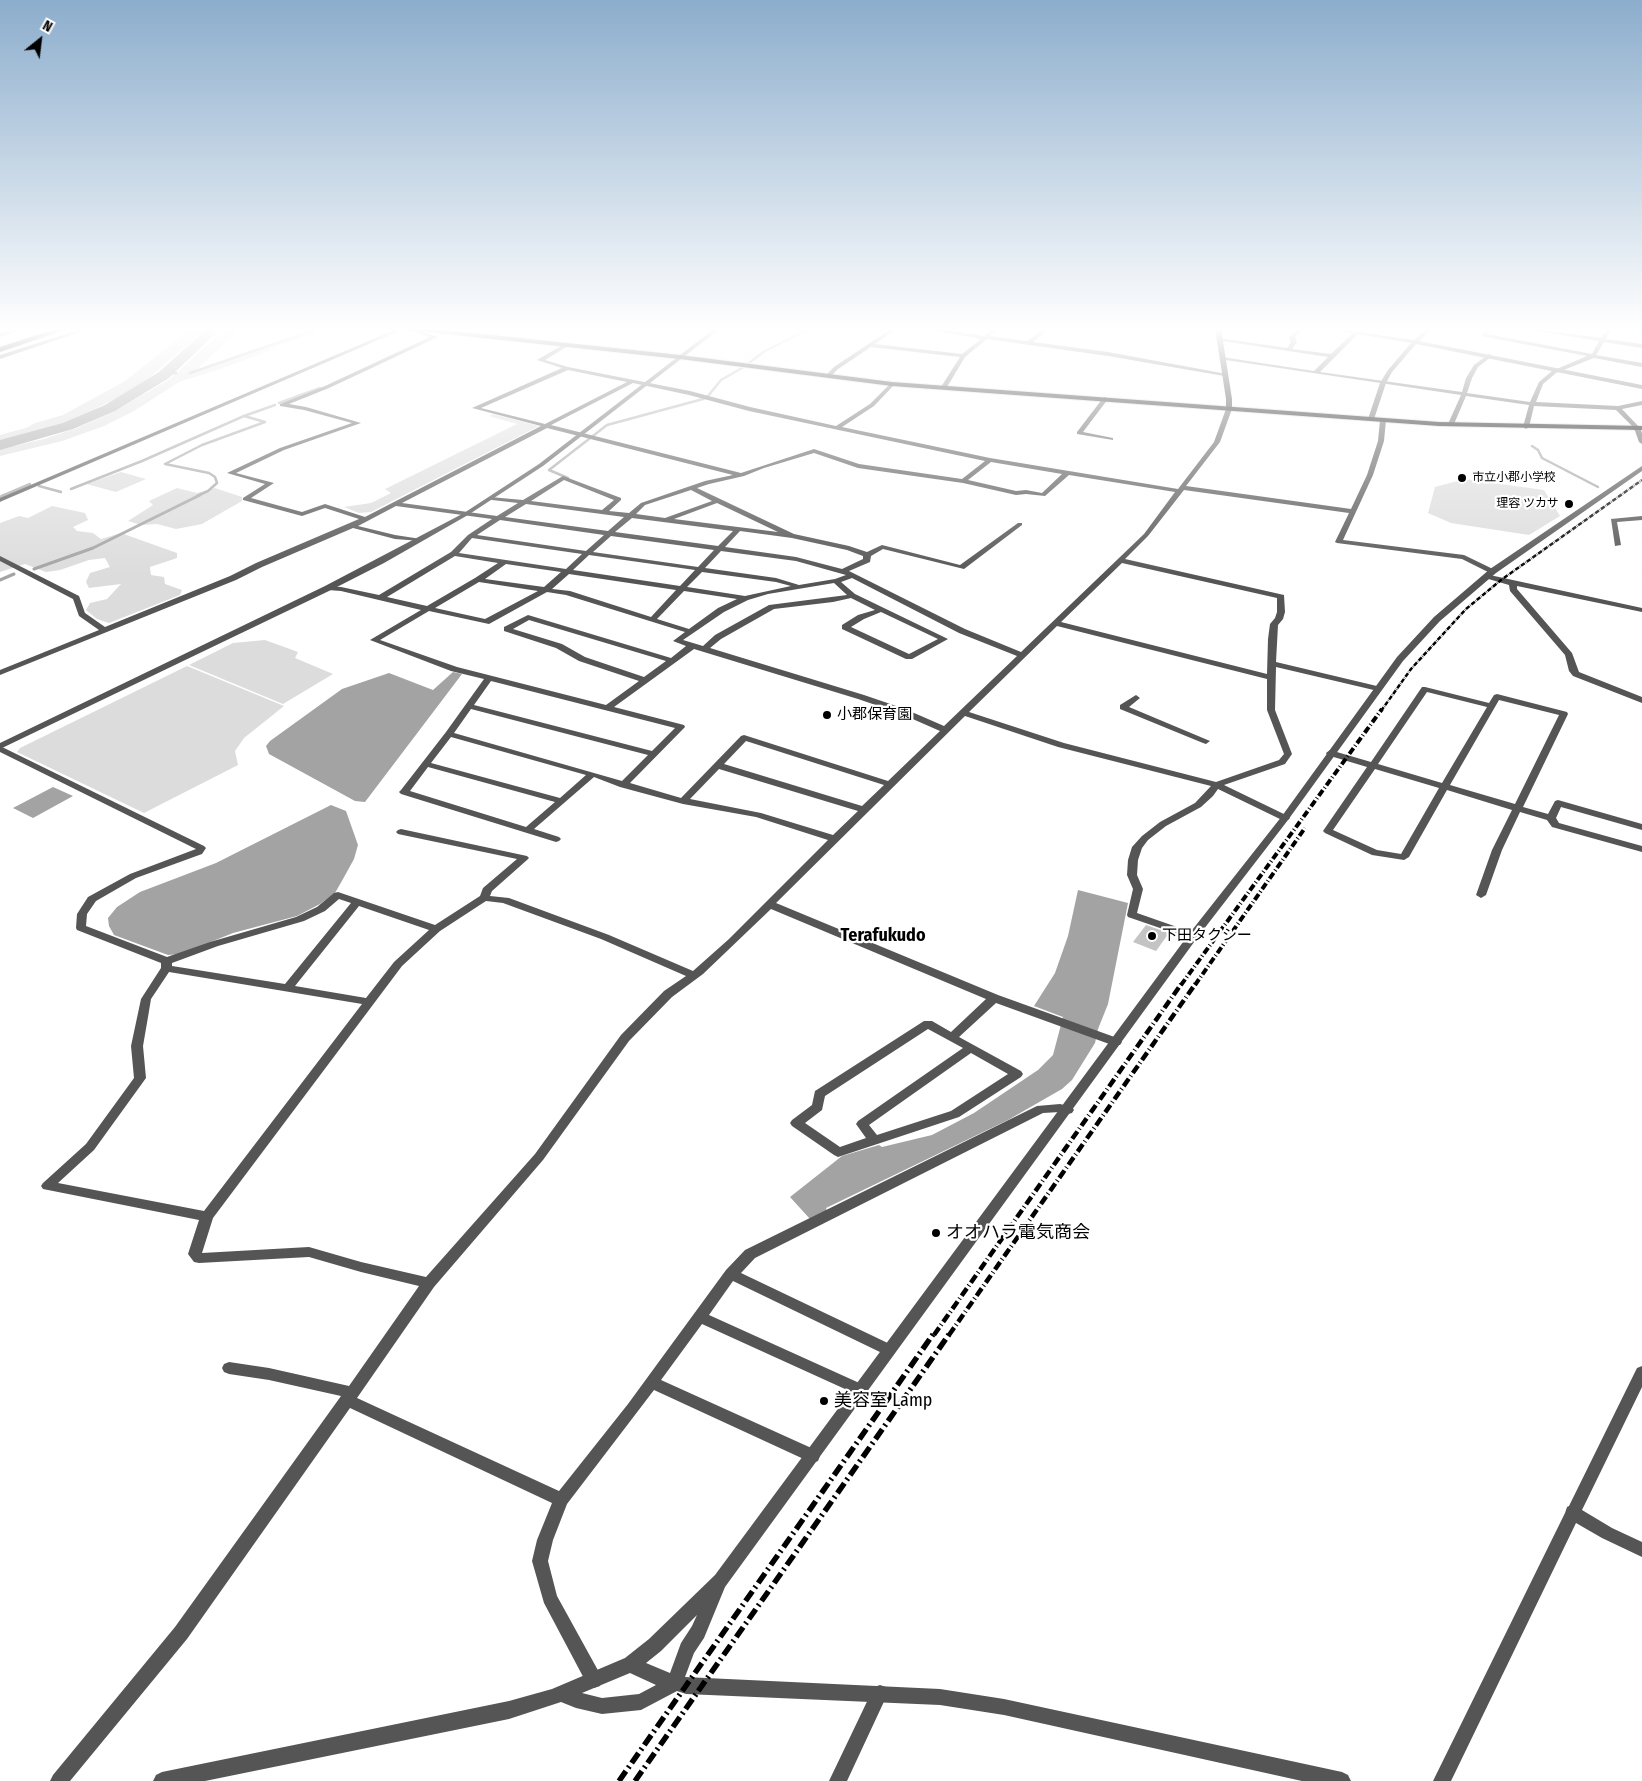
<!DOCTYPE html>
<meta charset="utf-8">
<style>
body{margin:0}
#map{position:relative;width:1642px;height:1781px;overflow:hidden;background:#fff;font-family:"Fira Sans Condensed",sans-serif}
canvas{display:block}
.north{position:absolute;left:15px;top:15px;width:50px;height:50px;-webkit-text-stroke:4px #fff;paint-order:stroke;rotate:29deg;font-size:14px;font-weight:700;line-height:20px;text-align:center;color:#000}
.north::after{content:'';display:block;margin:auto;width:18px;height:22px;background:#000;clip-path:polygon(50% 0,100% 100%,50% 72%,0 100%)}
</style>
<div id="map">
<canvas width="1642" height="1781"></canvas>
<div class="north">N</div>
</div>
<script>
const context = document.querySelector('canvas').getContext('2d');
context.lineJoin = 'round';
function fillPath(path, color) { context.fillStyle = color; context.fill(path, 'evenodd'); }
const poly = rows => new Path2D(rows.map(r => 'M' + r).join(''));
function trace(path, color, width, dash) { context.strokeStyle = color; context.lineWidth = width; context.lineCap = dash ? 'butt' : 'round'; context.setLineDash(dash || []); context.stroke(path); }
function drawText(font, color, halo, rows, align = 'center') {
  context.font = font + ' "Fira Sans Condensed","Noto Sans JP",sans-serif'; context.lineWidth = 4.5; context.setLineDash([]); context.textBaseline = 'middle'; context.strokeStyle = halo; context.fillStyle = color; for (const [text, x, y, turn = 0] of rows) {
    context.save(); context.translate(x, y); context.rotate((+turn || 0) * Math.PI / 180); context.textAlign = isNaN(turn) ? turn : align; if (halo) context.strokeText(text, 0, 0); context.fillText(text, 0, 0); context.restore();
  }
}
fillPath(poly([
 [192,328,207,328,145,381,119,397,64,424,0,443,0,435,26,428,35,423,63,415,125,381],
 [226,328,241,328,195,371,317,328,331,328,269,349,271,350,223,368,179,382,134,411,104,426,62,441,0,456,0,449,44,439,77,428,113,412,170,379],
 [493,414,539,426,371,512,359,513,344,507,371,503,391,493,385,489,517,424,489,416],
 [121,472,146,479,116,492,86,484],
 [1465,479,1544,490,1560,516,1529,535,1451,523,1428,513,1435,487],
 [177,488,197,493,215,488,242,497,242,501,202,524,176,529,157,524,141,525,128,521,153,505,149,501],
 [52,506,85,513,88,520,73,527,77,531,93,533,101,539,121,533,177,553,177,558,150,567,151,575,164,577,165,584,182,590,180,595,109,623,97,619,86,610,90,603,107,599,121,584,89,588,86,582,90,573,110,567,105,558,89,560,60,570,46,572,25,564,0,572,0,523,19,516,28,518],
 [265,640,298,652,295,658,333,674,283,704,189,665,233,643],
 [187,666,284,706,244,738,235,751,238,765,144,813,17,752,20,748]
]), '#dcdcdc');
fillPath(poly([
 [453,672,462,674,365,802,355,801,269,754,266,746,270,741,342,689,389,673,433,690],
 [53,787,73,796,33,818,13,808],
 [331,805,346,811,358,845,354,859,343,879,335,893,320,904,297,916,233,933,181,954,168,955,114,935,109,926,108,918,117,907,140,892,216,863],
 [1078,890,1128,903,1108,1004,1098,1029,1095,1043,1072,1080,1062,1089,1008,1120,826,1208,827,1211,810,1219,790,1197,842,1156,879,1145,882,1147,932,1135,974,1113,1038,1070,1053,1055,1063,1017,1034,1006,1055,973,1068,936]
]), '#a3a3a3');
trace(poly([
 [445,329,447,328],
 [190,373,320,328],
 [164,375,176,373],
 [279,403,320,388],
 [1532,446,1538,450,1542,458,1598,487],
 [568,478,549,470,607,425,703,399,708,396,721,380,742,368,765,351,811,328],
 [39,486,61,492],
 [71,489,142,461,244,416,275,405],
 [2,496,30,484],
 [197,496,208,491,217,483,215,477,209,473,165,464,202,445,265,422,244,416]
]), '#a3a3a3', 2.5);
trace(poly([
 [0,497,5,495],
 [34,569,93,548,200,495],
 [0,580,14,574]
]), '#a3a3a3', 3);
fillPath(poly([
 [208,328,221,328,169,378,115,411,73,429,0,450,0,440,63,423,105,405,159,372,208,328]
]), '#a3a3a3');
fillPath(poly([
 [1146,925,1169,933,1156,951,1133,942]
]), '#c4c4c4');
const trunk = poly([
 [406,328,426,328,680,355,892,382,1439,422,1642,426,1642,430,1439,426,892,386,680,359,409,330,406,328]
]);
const motorway = poly([
 [59,328,70,328,0,352,0,347,59,328]
]);
trace(trunk, '#dbdbdb', 2);
trace(motorway, '#dbdbdb', 2);
fillPath(poly([
 [85,328,92,328,0,359,0,355,85,328],
 [399,328,410,328,438,337,329,388,289,404,306,407,361,423,284,450,236,473,274,483,251,498,302,512,325,504,365,517,541,426,472,408,562,368,537,360,566,343,568,344,568,346,545,360,568,367,690,391,750,407,836,426,870,404,892,382,895,384,894,385,874,406,842,427,990,458,1178,489,1214,442,1226,409,1229,407,1232,409,1220,442,1186,486,1351,509,1367,475,1378,441,1380,420,1383,418,1386,420,1384,441,1373,475,1343,540,1464,555,1497,571,1490,573,1462,559,1337,543,1335,542,1349,513,1184,490,1148,536,1125,559,1284,595,1285,612,1283,619,1278,625,1276,662,1381,687,1382,689,1378,691,1276,667,1275,710,1292,754,1285,764,1224,785,1288,816,1290,818,1288,820,1282,820,1218,789,1213,796,1201,807,1166,826,1148,840,1142,848,1138,860,1137,875,1143,889,1137,913,1197,934,1198,936,1197,938,1189,938,1128,917,1127,915,1133,889,1127,875,1128,860,1132,847,1142,836,1160,822,1195,803,1211,786,1058,747,965,716,776,903,998,995,1120,1039,1122,1042,1120,1045,1112,1045,996,1003,959,1037,1021,1071,1023,1074,1021,1077,959,1117,838,1157,834,1155,792,1126,790,1123,792,1120,812,1105,815,1091,924,1021,932,1021,951,1032,986,999,771,909,703,974,672,997,629,1041,543,1160,434,1287,357,1398,559,1491,628,1404,726,1270,745,1250,1037,1106,1060,1104,1072,1107,1074,1110,1072,1113,1068,1114,1060,1112,1043,1113,755,1258,741,1273,894,1346,896,1350,894,1354,889,1356,884,1354,733,1281,709,1315,866,1386,868,1390,866,1394,861,1396,856,1394,702,1324,661,1380,818,1451,820,1456,818,1461,813,1463,808,1461,654,1390,567,1504,553,1540,548,1561,557,1596,600,1674,602,1680,600,1686,594,1688,588,1686,544,1603,532,1561,537,1540,552,1503,350,1408,187,1639,70,1781,50,1781,53,1775,175,1627,341,1396,269,1380,229,1374,224,1372,222,1368,224,1364,229,1362,269,1368,349,1386,419,1286,361,1272,309,1257,199,1263,194,1262,188,1254,199,1220,43,1189,41,1186,43,1183,86,1144,134,1078,131,1046,141,999,161,968,161,963,77,930,76,928,77,914,88,897,130,874,196,849,0,752,0,746,204,846,206,848,202,854,136,878,96,901,87,914,86,926,167,957,210,942,296,917,317,907,334,893,338,892,435,925,480,896,483,888,517,859,398,834,396,832,398,830,401,829,527,856,529,858,527,860,492,891,490,896,509,898,609,935,693,971,729,939,828,840,756,817,683,804,620,787,594,777,534,829,559,837,561,839,559,841,556,842,401,794,399,792,401,790,446,732,484,679,451,671,370,640,421,610,341,591,328,590,324,588,328,586,341,587,379,595,451,552,468,535,492,519,396,506,358,526,395,535,421,539,421,541,395,539,353,528,262,567,236,580,0,675,0,670,99,630,79,616,73,599,0,561,0,556,79,596,85,613,105,627,230,576,256,563,359,519,325,508,302,516,243,500,243,498,265,484,227,473,280,448,352,423,304,410,280,406,280,404,325,386,430,337,404,329,2,501,0,502,0,498,399,328],
 [568,370,627,382,545,424,481,408,568,370],
 [633,383,689,395,749,411,985,461,962,479,859,464,814,449,741,473,551,425,633,383],
 [547,428,733,475,705,481,641,503,629,513,609,511,621,500,621,498,563,476,523,500,490,497,490,499,492,500,518,503,497,516,402,503,547,428],
 [814,453,858,468,963,483,1016,495,1026,494,1045,496,1069,475,1175,492,1144,534,1021,652,965,629,849,571,870,562,871,556,883,549,964,569,1022,525,1022,523,1018,523,960,565,882,545,867,552,849,546,794,534,697,488,709,484,744,476,764,468,814,453],
 [991,462,1062,474,1042,493,1026,490,1016,491,968,480,991,462],
 [564,480,614,500,602,510,531,501,564,480],
 [691,490,712,501,665,518,636,514,645,505,691,490],
 [717,503,778,532,674,519,717,503],
 [526,504,624,517,608,531,505,517,526,504],
 [632,518,733,531,718,546,615,532,632,518],
 [500,520,604,535,586,551,477,535,500,520],
 [740,531,792,538,847,550,863,556,863,559,842,569,796,557,725,547,740,531],
 [611,536,714,550,698,567,593,552,611,536],
 [472,538,582,554,566,569,459,553,472,538],
 [721,551,796,561,846,575,835,579,799,585,776,578,705,568,721,551],
 [589,555,695,570,680,586,573,570,589,555],
 [455,556,498,563,475,578,427,606,387,597,455,556],
 [1122,563,1277,598,1277,612,1275,618,1270,624,1268,639,1267,674,1061,622,1122,563],
 [506,564,561,572,544,587,485,579,506,564],
 [702,572,776,582,791,586,745,596,687,587,702,572],
 [569,574,676,590,651,617,570,591,552,589,569,574],
 [852,578,959,633,1017,656,944,726,905,709,864,695,710,648,721,639,774,609,833,602,851,598,875,610,858,615,842,625,842,629,906,659,912,659,948,639,855,594,841,582,852,578],
 [479,582,538,591,485,619,435,608,479,582],
 [834,583,847,595,769,605,715,635,703,646,683,640,724,612,748,600,768,594,834,583],
 [684,591,737,599,718,608,689,629,657,619,684,591],
 [547,592,566,595,685,632,673,641,686,646,671,658,528,615,504,627,504,631,556,648,579,661,639,681,606,705,457,667,380,640,429,611,489,624,547,592],
 [881,612,938,639,909,654,851,627,864,619,881,612],
 [529,620,666,661,644,677,585,657,562,644,513,629,529,620],
 [1057,626,1267,679,1267,710,1284,754,1279,760,1216,782,1064,743,969,712,1057,626],
 [694,649,858,699,899,713,940,731,888,781,744,735,741,736,681,798,630,783,685,727,684,725,614,707,694,649],
 [491,681,675,728,652,751,474,705,491,681],
 [471,709,648,755,622,781,454,733,471,709],
 [451,737,586,775,560,798,431,763,451,737],
 [746,741,884,785,862,806,724,764,746,741],
 [428,767,555,802,526,827,410,791,428,767],
 [719,769,858,811,833,835,761,813,690,799,719,769],
 [339,899,351,903,285,984,172,966,172,963,218,946,304,921,325,911,339,899],
 [486,901,503,903,601,939,686,976,664,991,621,1035,535,1154,426,1277,361,1262,309,1247,202,1253,213,1218,402,966,440,931,486,901],
 [359,906,429,930,394,962,366,998,295,986,359,906],
 [169,972,362,1004,204,1211,58,1183,94,1150,146,1078,143,1046,148,1017,151,999,169,972],
 [928,1029,963,1048,858,1121,856,1124,866,1138,840,1147,805,1123,822,1110,825,1096,928,1029],
 [971,1053,1008,1074,951,1111,877,1135,869,1125,971,1053],
 [892,328,898,328,875,344,962,354,981,339,920,328,931,328,984,336,994,328,999,328,990,336,1027,341,1045,328,1050,328,1033,342,1108,352,1227,374,1224,376,1108,356,987,339,965,357,947,387,944,389,941,387,960,357,871,347,838,369,830,377,826,377,826,375,834,367,892,328],
 [1299,328,1305,328,1295,337,1297,342,1292,349,1331,354,1354,332,1359,333,1320,372,1462,392,1466,378,1474,365,1489,354,1491,355,1491,357,1478,367,1472,378,1467,393,1530,402,1539,382,1552,371,1587,356,1481,336,1486,328,1492,328,1487,334,1592,354,1599,341,1516,328,1528,328,1601,338,1608,328,1612,328,1606,339,1642,344,1642,348,1604,342,1596,355,1642,363,1642,367,1594,358,1556,373,1543,384,1536,402,1618,406,1642,401,1642,405,1622,409,1640,428,1635,429,1616,410,1534,406,1529,427,1526,429,1523,427,1529,405,1466,396,1454,424,1451,426,1448,424,1461,395,1219,359,1222,357,1314,371,1328,357,1216,340,1219,338,1287,348,1291,342,1289,337,1299,328],
 [1620,328,1642,328,1642,332,1623,330,1620,328],
 [1105,397,1108,399,1083,432,1113,438,1113,440,1077,434,1077,432,1103,398,1105,397],
 [1642,516,1642,520,1617,522,1621,545,1615,546,1611,519,1642,516],
 [1485,574,1642,608,1642,612,1517,586,1517,589,1572,653,1579,672,1642,697,1642,703,1573,676,1569,671,1565,655,1510,591,1509,585,1485,578,1485,574],
 [1422,687,1425,687,1489,703,1494,695,1497,694,1567,712,1568,714,1523,807,1548,814,1555,801,1558,800,1642,824,1642,830,1561,807,1556,818,1559,823,1642,846,1642,852,1552,827,1547,820,1520,812,1502,850,1486,895,1481,898,1476,895,1492,850,1512,810,1447,790,1409,857,1404,860,1372,855,1325,833,1323,831,1367,767,1327,755,1326,753,1330,750,1371,762,1422,687],
 [1427,692,1487,707,1442,783,1378,764,1427,692],
 [1499,700,1559,715,1515,804,1450,785,1499,700],
 [1375,769,1439,788,1401,854,1377,850,1333,830,1375,769],
 [1136,695,1140,698,1129,707,1210,741,1206,744,1203,743,1120,709,1120,705,1136,695],
 [1642,1366,1642,1387,1582,1510,1612,1528,1642,1542,1642,1557,1602,1538,1576,1523,1451,1781,1433,1781,1565,1513,1567,1507,1569,1506,1637,1368,1642,1366],
 [880,1685,886,1687,888,1693,847,1781,829,1781,874,1687,880,1685]
]), '#555');
fillPath(poly([
 [19,328,27,328,0,337,0,333,19,328],
 [715,328,721,328,543,466,468,515,384,563,331,590,0,749,0,743,325,586,464,513,539,464,715,328],
 [1321,328,1332,328,1414,340,1428,328,1433,328,1419,341,1642,385,1642,389,1416,344,1392,372,1386,383,1374,419,1371,421,1368,419,1380,383,1388,370,1411,343,1321,328],
 [1637,426,1640,428,1642,433,1642,444,1639,442,1634,428,1637,426],
 [1642,466,1642,471,1496,573,1440,621,1403,661,1288,820,1197,938,725,1587,704,1638,694,1653,685,1677,940,1689,1004,1699,1342,1772,1348,1775,1351,1781,1302,1781,1004,1715,940,1705,686,1694,677,1691,641,1710,602,1714,576,1708,561,1702,509,1719,205,1781,153,1781,156,1775,162,1772,509,1701,552,1689,625,1658,649,1639,715,1575,1189,934,1282,816,1397,657,1434,617,1490,569,1642,466],
 [697,1615,692,1626,681,1643,670,1673,646,1663,661,1651,697,1615],
 [630,1673,656,1685,639,1694,602,1698,582,1693,630,1673]
]), '#555');
fillPath(poly([
 [1215,328,1221,328,1232,399,1232,409,1229,411,1226,409,1226,399,1215,328]
]), '#222');
fillPath(trunk, '#000');
fillPath(motorway, '#000');
trace(poly([
 [1381,711,1411,669,1466,609,1501,580,1642,480]
]), '#000', 2.5, [4.5, 1, 0.5, 1]);
trace(poly([
 [1181,985,1382,709],
 [1195,985,1305,828]
]), '#000', 4, [7, 2.5, 1, 2.5]);
trace(poly([
 [934,1335,1182,983],
 [949,1335,1196,983]
]), '#000', 4.5, [9, 3, 1, 3]);
trace(poly([
 [619,1781,934,1333],
 [635,1781,950,1333]
]), '#000', 5.5, [12, 4, 2, 4]);
const sky = context.createLinearGradient(0, 0, 0, 577);
sky.addColorStop(0, '#8cadcc');
sky.addColorStop(0.57, '#fff');
sky.addColorStop(1, '#ffffff00');
context.fillStyle = sky;
context.fillRect(0, 0, 1642, 577);
for (const [x, y, r, color] of [
 [1462,478,5,"#000"],
 [1569,504,5,"#000"],
 [827,715,5,"#000"],
 [1152,936,5,"#000"],
 [936,1233,5,"#000"],
 [824,1401,5,"#000"]
]) { const dot = new Path2D(); dot.arc(x, y, r, 0, 2 * Math.PI); context.fillStyle = color; context.fill(dot); trace(dot, '#fff', 2); }
drawText('12px', '#000', '#fff', [
 ["市立小郡小学校",1472,478],
 ["理容 ツカサ",1559,504,"right"]
], 'left');
drawText('15px', '#000', '#fff', [
 ["小郡保育園",837,715],
 ["下田タクシー",1162,936]
], 'left');
drawText('bold 18px', '#000', '#fff', [
 ["Terafukudo",883,936]
]);
drawText('18px', '#000', '#fff', [
 ["オオハラ電気商会",946,1233],
 ["美容室 Lamp",834,1401]
], 'left');
</script>
